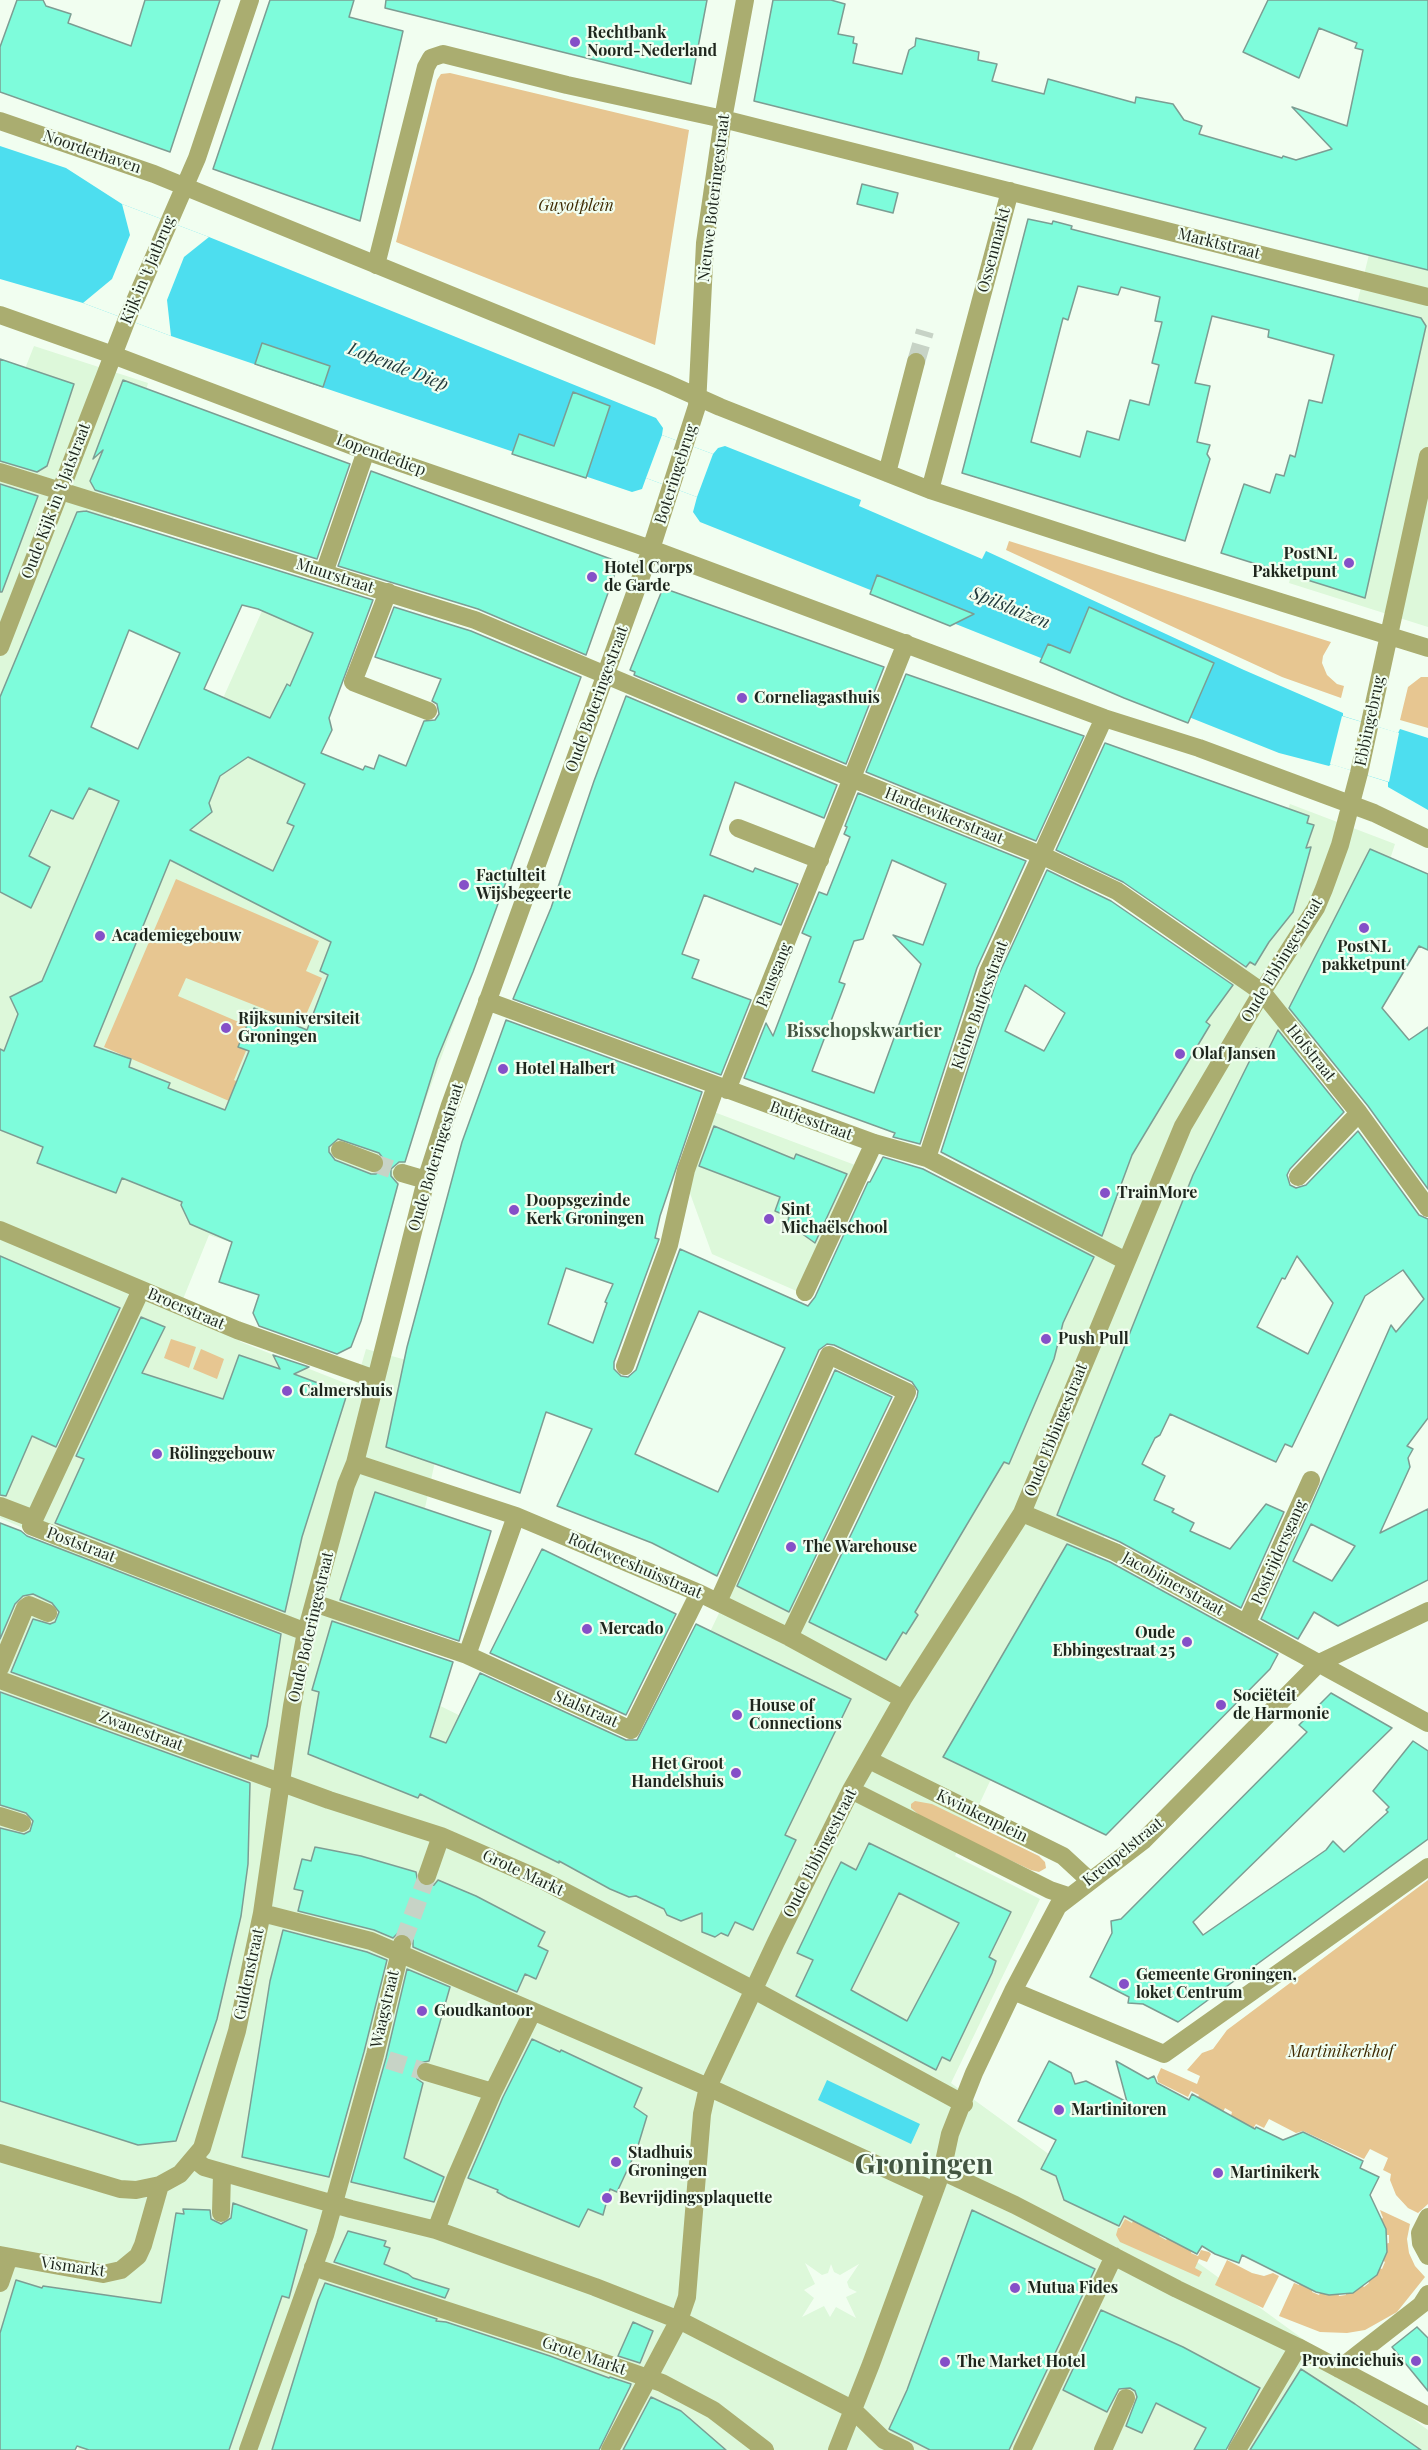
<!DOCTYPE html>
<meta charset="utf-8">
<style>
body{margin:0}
canvas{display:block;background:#f1fef0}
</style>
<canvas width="1428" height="2450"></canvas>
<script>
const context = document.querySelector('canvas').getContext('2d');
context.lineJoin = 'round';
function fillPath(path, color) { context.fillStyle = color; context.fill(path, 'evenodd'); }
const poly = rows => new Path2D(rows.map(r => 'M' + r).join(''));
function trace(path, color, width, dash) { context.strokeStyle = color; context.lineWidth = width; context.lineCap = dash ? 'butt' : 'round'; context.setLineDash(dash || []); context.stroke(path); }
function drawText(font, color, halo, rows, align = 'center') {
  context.font = font + ' "Playfair Display",serif'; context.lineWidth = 4.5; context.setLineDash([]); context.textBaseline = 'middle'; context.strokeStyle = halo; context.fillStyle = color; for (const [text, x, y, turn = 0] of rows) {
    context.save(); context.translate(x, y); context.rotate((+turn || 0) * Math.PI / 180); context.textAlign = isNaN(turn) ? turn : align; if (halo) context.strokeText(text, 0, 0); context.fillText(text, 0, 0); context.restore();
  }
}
fillPath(poly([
 [1428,12,1428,627,1289,583],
 [34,346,148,383,85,628,4,828,36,843,72,773,169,819,262,611,332,590,280,764,512,864,414,1132,369,1288,209,1235,177,1314,234,1336,241,1342,355,1387,366,1349,454,1373,388,1680,630,1800,750,1548,851,1596,1057,1151,1252,895,1290,804,1395,844,1362,945,1283,1080,1127,1488,955,1856,1040,1899,951,2083,1428,2430,1428,2450,78,2450,91,2415,0,2389,0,1560,35,1585,51,1540,0,1518,0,432],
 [805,2263,822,2275,828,2273,831,2264,834,2272,840,2275,859,2264,847,2282,849,2288,857,2292,846,2297,856,2318,836,2307,830,2317,824,2306,802,2317,814,2298,804,2290,815,2284],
 [714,1112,863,1168,801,1293,712,1254,687,1185]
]), '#ddf8da');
fillPath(poly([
 [450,73,689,130,655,345,396,242,437,80,441,74],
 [1009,541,1331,642,1323,656,1322,663,1327,675,1337,684,1344,686,1341,698,1282,677,1006,550],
 [1421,677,1428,677,1428,728,1400,720,1408,687],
 [176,879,319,941,306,971,322,978,302,1024,186,978,178,996,255,1029,234,1080,288,1104,280,1123,104,1047],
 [171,1339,196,1347,189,1368,164,1358],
 [201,1349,224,1359,217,1379,193,1369],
 [915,1801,932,1804,1039,1856,1045,1862,1046,1868,1039,1872,1031,1870,925,1820,911,1808,911,1804],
 [1428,1880,1428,2204,1418,2213,1408,2208,1396,2195,1390,2180,1391,2174,1383,2170,1388,2158,1370,2149,1364,2159,1303,2131,1296,2133,1269,2119,1264,2128,1256,2124,1252,2130,1230,2119,1232,2112,1225,2108,1222,2114,1196,2101,1199,2095,1191,2091,1188,2097,1158,2082,1157,2077,1161,2068,1197,2084,1200,2076,1187,2070,1202,2053,1213,2049,1227,2030],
 [1380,2210,1410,2224,1407,2239,1409,2253,1415,2266,1425,2277,1397,2312,1365,2330,1347,2333,1320,2332,1279,2316,1294,2283,1299,2285,1301,2281,1313,2288,1312,2292,1319,2295,1322,2290,1338,2292,1339,2296,1346,2295,1345,2290,1361,2284,1364,2287,1369,2283,1367,2279,1377,2267,1382,2269,1385,2262,1381,2259,1384,2244,1389,2243,1389,2235,1384,2235,1379,2220,1383,2218],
 [1135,2217,1162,2230,1159,2236,1166,2240,1170,2234,1194,2246,1191,2253,1198,2256,1201,2250,1209,2252,1211,2254,1207,2262,1199,2259,1195,2268,1202,2272,1199,2277,1120,2242,1116,2235,1118,2228,1120,2228,1125,2219,1132,2223],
 [1227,2260,1252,2273,1264,2276,1273,2273,1279,2276,1263,2308,1215,2285]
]), '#e7c691');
fillPath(poly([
 [0,146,66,168,122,204,209,237,656,418,663,428,662,435,713,454,718,448,725,446,861,500,859,506,982,559,986,551,1244,670,1343,713,1343,716,1398,733,1400,729,1428,738,1428,810,1388,787,1388,782,1331,764,1329,766,1279,753,700,522,693,512,697,497,646,478,642,489,632,492,171,336,83,303,0,279],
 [827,2080,920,2124,911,2144,818,2100]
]), '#4ddeef');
fillPath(poly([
 [122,204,209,237,184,257,167,300,171,336,83,303,112,279,130,235],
 [662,435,713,454,697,497,646,478],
 [1342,716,1399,733,1389,782,1330,764]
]), '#f1fef0');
const building = poly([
 [17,0,43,0,46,6,71,14,68,23,131,46,145,0,220,0,170,152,0,92,0,47,17,0],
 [270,0,354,0,349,17,403,31,360,221,213,169,270,0],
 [386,0,707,0,691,84,385,8,386,0],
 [773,0,831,0,845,4,838,34,854,37,853,43,857,44,853,63,902,74,909,50,915,46,916,38,979,52,978,60,997,64,992,81,1044,94,1048,79,1135,103,1136,97,1173,104,1184,120,1202,126,1199,134,1282,158,1283,156,1296,160,1332,149,1292,107,1347,126,1363,50,1355,48,1357,43,1319,28,1299,78,1243,52,1268,0,1428,0,1428,270,754,101,773,0],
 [862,184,898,193,893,213,857,204,862,184],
 [1028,219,1052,224,1053,221,1072,226,1071,229,1421,318,1426,326,1365,598,1221,553,1244,484,1270,493,1276,474,1284,476,1290,455,1295,457,1309,400,1322,403,1334,355,1268,337,1269,330,1212,316,1195,383,1210,386,1197,442,1210,445,1207,454,1210,459,1185,541,962,473,1028,219],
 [1078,286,1118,295,1121,287,1160,297,1155,321,1162,322,1152,363,1159,365,1149,405,1130,400,1119,440,1087,431,1080,457,1031,442,1063,318,1068,320,1078,286],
 [262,343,330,366,323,387,255,364,262,343],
 [0,359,74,384,47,466,37,472,0,461,0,359],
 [123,380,350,464,317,559,95,490,90,481,103,450,93,459,123,380],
 [573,392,610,406,586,478,512,454,519,434,554,446,573,392],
 [371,471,619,562,586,655,478,609,338,566,371,471],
 [0,484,38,496,2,592,0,592,0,484],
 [86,511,373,600,329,718,332,730,321,753,363,770,365,766,374,769,379,755,406,766,424,721,435,720,439,714,437,704,432,701,441,679,375,657,394,607,471,631,581,677,473,972,437,1059,405,1162,399,1162,391,1169,391,1176,398,1184,361,1321,351,1347,337,1354,259,1326,253,1313,259,1295,219,1282,232,1242,190,1224,181,1205,182,1202,122,1178,116,1193,37,1163,43,1147,0,1130,0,1049,4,1051,18,1014,10,997,42,981,119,801,89,788,73,819,51,810,29,856,50,867,31,908,0,892,0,697,77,512,86,511],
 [242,605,258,609,313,633,290,686,287,684,270,718,204,689,242,605],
 [129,630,180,653,138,749,91,727,129,630],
 [248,757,305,784,287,823,294,826,273,871,190,830,212,812,209,803,220,776,248,757],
 [170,860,331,942,320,971,328,975,307,1030,254,1008,238,1047,249,1051,225,1110,168,1088,170,1083,129,1067,131,1059,94,1046,170,860],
 [338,1139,379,1153,385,1161,384,1168,376,1174,371,1174,335,1160,329,1152,329,1147,338,1139],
 [877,575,922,593,974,614,950,626,870,594,877,575],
 [663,588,884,667,846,764,634,675,635,672,630,670,663,588],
 [1089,607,1214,663,1188,723,1124,698,1040,662,1048,644,1070,653,1089,607],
 [906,674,1084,736,1036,841,866,772,906,674],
 [626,696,837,785,824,818,735,782,710,855,753,872,755,868,798,884,781,925,704,895,682,954,699,960,692,978,751,1000,721,1075,513,999,551,908,594,781,626,696],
 [1105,743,1309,816,1307,823,1314,825,1306,848,1311,847,1293,912,1269,942,1255,965,1250,962,1246,967,1123,882,1056,850,1105,743],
 [858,793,1026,861,977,968,920,1144,893,1137,895,1133,744,1078,766,1023,773,1036,811,937,802,933,819,892,827,895,850,837,844,834,847,827,845,826,858,793],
 [892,860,946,884,923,945,893,935,921,964,874,1093,812,1071,845,984,839,982,854,941,863,939,892,860],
 [1370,849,1428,874,1428,950,1419,946,1382,1008,1409,1040,1428,1027,1428,1189,1368,1106,1289,1008,1370,849],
 [1047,870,1111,901,1233,985,1206,1022,1210,1025,1132,1155,1102,1236,941,1152,998,976,1047,870],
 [1025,985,1065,1013,1044,1051,1005,1031,1025,985],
 [506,1020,702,1092,660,1216,655,1238,659,1239,658,1242,614,1362,614,1369,621,1376,628,1377,636,1370,680,1249,808,1306,815,1297,868,1182,870,1182,883,1157,923,1169,1094,1257,1063,1323,1054,1359,1009,1464,1004,1462,915,1612,918,1615,906,1634,903,1632,886,1660,809,1622,917,1397,918,1391,912,1382,834,1345,827,1344,819,1350,717,1576,652,1543,557,1506,592,1429,546,1412,520,1493,386,1447,407,1347,462,1142,506,1020],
 [566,1268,613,1284,605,1302,607,1303,593,1343,548,1324,566,1268],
 [699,1311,785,1348,718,1492,635,1454,699,1311],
 [1278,1030,1344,1112,1290,1169,1287,1175,1290,1185,1296,1188,1306,1185,1358,1131,1419,1215,1428,1219,1428,1418,1407,1446,1413,1449,1408,1458,1410,1467,1380,1533,1428,1509,1428,1580,1338,1626,1314,1612,1298,1639,1261,1619,1391,1325,1396,1332,1424,1299,1403,1270,1365,1296,1292,1447,1285,1444,1276,1462,1170,1414,1160,1435,1155,1438,1142,1464,1165,1476,1154,1500,1174,1509,1172,1512,1194,1523,1190,1531,1230,1549,1266,1504,1284,1512,1241,1608,1120,1542,1057,1515,1193,1175,1256,1048,1267,1052,1278,1030],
 [1297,1256,1333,1303,1308,1354,1257,1327,1282,1278,1285,1279,1297,1256],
 [1311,1524,1355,1546,1332,1581,1293,1561,1311,1524],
 [714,1126,794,1159,796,1154,847,1174,815,1243,787,1223,789,1217,775,1211,780,1197,699,1166,714,1126],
 [0,1256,120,1308,56,1447,32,1436,6,1496,0,1495,0,1256],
 [141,1317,165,1327,142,1373,223,1399,239,1355,280,1369,273,1355,309,1367,294,1374,347,1394,302,1537,285,1612,55,1523,84,1459,76,1456,141,1317],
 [835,1370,892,1397,789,1612,737,1586,835,1370],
 [375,1492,491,1531,459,1641,340,1600,375,1492],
 [0,1523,21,1531,27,1536,281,1634,267,1726,258,1757,251,1755,251,1759,11,1672,33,1619,50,1624,55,1622,59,1612,52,1603,33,1594,23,1596,15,1604,0,1639,0,1523],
 [1067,1544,1110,1562,1278,1654,1270,1669,1106,1835,943,1757,1067,1544],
 [542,1549,676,1614,626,1715,490,1653,542,1549],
 [332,1621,453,1662,430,1737,446,1743,480,1673,626,1740,637,1740,696,1624,851,1699,785,1835,796,1840,753,1930,735,1922,728,1936,721,1933,715,1937,702,1932,702,1913,681,1921,667,1915,664,1909,636,1896,629,1897,610,1889,559,1861,559,1863,420,1794,418,1798,308,1754,319,1692,312,1690,332,1621],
 [0,1692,250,1783,248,1864,241,1916,217,2019,176,2141,138,2145,0,2101,0,1828,24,1834,30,1831,33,1821,26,1813,0,1805,0,1692],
 [1331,1693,1392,1728,1193,1922,1203,1935,1326,1850,1333,1841,1344,1852,1388,1812,1386,1810,1389,1807,1373,1791,1413,1741,1428,1751,1428,1839,1178,2022,1143,2004,1128,2003,1129,1997,1090,1977,1112,1933,1111,1921,1121,1919,1307,1732,1299,1725,1331,1693],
 [869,1843,1011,1912,989,1957,996,1961,992,1973,950,2061,942,2057,936,2070,796,1996,813,1960,797,1953,831,1882,841,1862,856,1870,869,1843],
 [899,1893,959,1923,907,2021,851,1990,899,1893],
 [315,1847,361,1856,416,1872,418,1883,424,1887,434,1885,438,1880,476,1896,545,1932,538,1946,548,1951,536,1979,525,1974,517,1992,413,1947,413,1940,405,1933,398,1933,393,1938,374,1930,298,1911,303,1891,294,1889,302,1859,311,1861,315,1847],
 [283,1930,367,1952,387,1960,364,2052,329,2177,242,2157,270,1981,283,1930],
 [407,1969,450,1987,429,2061,419,2063,415,2069,417,2079,423,2083,404,2158,444,2177,434,2202,351,2182,386,2058,407,1969],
 [532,2039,560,2052,561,2050,642,2088,634,2107,647,2116,637,2149,617,2192,610,2189,603,2215,588,2209,579,2227,508,2198,497,2192,498,2190,468,2178,503,2097,532,2039],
 [1049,2061,1071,2073,1075,2084,1086,2081,1127,2102,1116,2061,1148,2079,1154,2076,1157,2083,1189,2100,1192,2094,1255,2129,1256,2127,1283,2140,1303,2132,1363,2161,1360,2168,1379,2177,1370,2195,1386,2229,1387,2252,1377,2275,1353,2293,1329,2295,1316,2292,1242,2255,1239,2263,1215,2254,1202,2246,1197,2254,1124,2216,1119,2226,1064,2200,1056,2176,1041,2169,1056,2140,1018,2121,1049,2061],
 [233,2203,307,2230,289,2298,282,2296,229,2450,89,2450,77,2446,75,2450,0,2450,0,2333,16,2280,42,2288,43,2286,161,2303,176,2213,184,2214,183,2209,210,2210,211,2219,221,2224,231,2218,233,2203],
 [972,2210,1095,2269,1009,2450,930,2450,889,2429,907,2390,972,2210],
 [348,2231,386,2241,384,2246,390,2248,384,2264,408,2274,413,2278,449,2289,445,2298,334,2262,348,2231],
 [325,2283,437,2319,436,2321,446,2322,550,2356,609,2378,610,2377,631,2384,630,2387,599,2450,272,2450,318,2300,325,2283],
 [1101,2310,1183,2347,1260,2388,1226,2450,1194,2450,1206,2428,1156,2403,1142,2433,1126,2426,1137,2397,1135,2391,1130,2388,1119,2389,1107,2412,1063,2390,1101,2310],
 [633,2322,653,2331,640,2363,618,2356,633,2322],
 [1417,2327,1428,2338,1428,2391,1392,2347,1417,2327],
 [1301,2369,1355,2404,1421,2450,1250,2450,1301,2369],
 [651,2397,681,2411,726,2450,623,2450,651,2397]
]);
fillPath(building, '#7efcdb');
trace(building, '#7c9d93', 1.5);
trace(poly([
 [916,362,925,331],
 [374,1163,402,1173],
 [403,1942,427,1876],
 [388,2060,426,2072]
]), '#c7d3c6', 18, [18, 9]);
trace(poly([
 [0,121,154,174,664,382,720,407,930,490,1158,564,1428,648],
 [376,265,426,67,431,58,443,54,567,85,723,119,1428,297],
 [0,315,113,355,366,451,651,549,1104,718,1199,748,1374,813,1428,839],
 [0,472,475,620,853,779,1041,855,1117,891,1262,992,1359,1113,1428,1208],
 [887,473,916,362],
 [930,490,1010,191],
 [324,573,366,451],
 [388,592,353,682,428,711],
 [0,647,127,319,197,158,250,0],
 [738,828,820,860],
 [487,1001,874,1143,927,1158,1126,1261],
 [727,1090,906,643],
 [340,1150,374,1163],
 [927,1158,988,972,1104,718],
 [402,1173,426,1180],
 [1298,1177,1359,1113],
 [0,1230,237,1330,375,1379],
 [141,1290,31,1526,306,1632],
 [805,1292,874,1143],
 [625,1366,669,1245,686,1170,716,1086],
 [355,1463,516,1516,699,1593,789,1637,903,1699],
 [0,1506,34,1519],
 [1022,1513,1115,1552,1428,1723],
 [516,1516,467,1655,631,1730,699,1593],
 [718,1602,829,1355,907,1392,789,1637],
 [314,1603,467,1655],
 [1246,1624,1311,1480],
 [0,1668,25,1608,29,1605,48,1613],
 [0,1680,329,1800,441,1836,544,1881,754,1990,964,2104],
 [869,1760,1063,1856,1089,1880],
 [851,1790,1050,1890,1068,1896],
 [0,1816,22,1823],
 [427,1876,441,1836],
 [262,1913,371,1941,708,2087,934,2191],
 [1013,1991,1164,2054,1428,1867],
 [426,2072,493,2092],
 [0,2153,120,2189,136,2190,160,2185,180,2174,202,2148,237,2031,262,1913,292,1706,306,1632,346,1485,355,1463,426,1180,450,1105,651,549,697,406,705,243,723,119,745,0],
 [194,2159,204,2167,351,2209,436,2230,595,2287,679,2320,852,2409,884,2440,905,2450],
 [942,2171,1015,2205,1177,2289,1298,2347,1428,2416],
 [221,2213,222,2173],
 [1428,2217,1420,2233,1421,2243,1428,2256],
 [436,2230,456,2177,493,2092,533,2011],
 [0,2255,103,2274,121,2270,138,2256,143,2245,160,2185],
 [313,2267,562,2348,662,2383,713,2410,765,2450],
 [0,2283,9,2257],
 [1339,2369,1421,2305,1428,2294],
 [248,2450,325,2235,375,2055,402,1944],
 [610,2450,679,2320,687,2297,702,2114,708,2087,776,1942,851,1790,903,1699,1022,1513,1183,1126,1262,992,1316,908,1324,889,1340,845,1359,773,1428,456],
 [837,2450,871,2364,942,2171,950,2134,974,2073,1013,1991,1058,1906,1144,1840,1319,1663,1428,1611],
 [1022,2450,1114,2256],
 [1103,2450,1126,2398],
 [1237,2450,1298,2347]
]), '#aaad70', 18);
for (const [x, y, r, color] of [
 [575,42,6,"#8550c8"],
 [1349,563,6,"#8550c8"],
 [592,577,6,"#8550c8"],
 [742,698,6,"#8550c8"],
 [464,885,6,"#8550c8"],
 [1364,928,6,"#8550c8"],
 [100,936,6,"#8550c8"],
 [226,1028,6,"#8550c8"],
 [1180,1054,6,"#8550c8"],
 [503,1069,6,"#8550c8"],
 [1105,1193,6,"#8550c8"],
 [514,1210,6,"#8550c8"],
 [769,1219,6,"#8550c8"],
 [1046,1339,6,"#8550c8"],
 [287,1391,6,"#8550c8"],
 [157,1454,6,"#8550c8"],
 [791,1547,6,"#8550c8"],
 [587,1629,6,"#8550c8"],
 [1187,1642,6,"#8550c8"],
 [1221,1705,6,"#8550c8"],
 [737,1715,6,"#8550c8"],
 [736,1773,6,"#8550c8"],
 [1124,1984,6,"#8550c8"],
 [422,2011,6,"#8550c8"],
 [1059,2110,6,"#8550c8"],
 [616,2162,6,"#8550c8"],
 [1218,2173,6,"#8550c8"],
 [607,2198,6,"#8550c8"],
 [1015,2288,6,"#8550c8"],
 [1416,2361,6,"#8550c8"],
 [945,2362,6,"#8550c8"]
]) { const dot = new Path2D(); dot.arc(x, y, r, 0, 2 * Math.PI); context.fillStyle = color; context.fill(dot); trace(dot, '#f1fef0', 2); }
drawText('bold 16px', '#1e261d', '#f1fef0', [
 ["Rechtbank",587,33],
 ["Noord-Nederland",587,51],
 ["PostNL",1337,554,"right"],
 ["Pakketpunt",1337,572,"right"],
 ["Hotel Corps",604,568],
 ["de Garde",604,586],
 ["Corneliagasthuis",754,698],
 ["Factulteit",476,876],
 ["Wijsbegeerte",476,894],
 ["Academiegebouw",112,936],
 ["PostNL",1364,947,"center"],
 ["pakketpunt",1364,965,"center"],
 ["Rijksuniversiteit",238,1019],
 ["Groningen",238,1037],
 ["Olaf Jansen",1192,1054],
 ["Hotel Halbert",515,1069],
 ["TrainMore",1117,1193],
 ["Doopsgezinde",526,1201],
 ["Kerk Groningen",526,1219],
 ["Sint",781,1210],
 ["Michaëlschool",781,1228],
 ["Push Pull",1058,1339],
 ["Calmershuis",299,1391],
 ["Rölinggebouw",169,1454],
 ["The Warehouse",803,1547],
 ["Mercado",599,1629],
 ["Oude",1175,1633,"right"],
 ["Ebbingestraat 25",1175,1651,"right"],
 ["Sociëteit",1233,1696],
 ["de Harmonie",1233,1714],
 ["House of",749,1706],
 ["Connections",749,1724],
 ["Het Groot",724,1764,"right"],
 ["Handelshuis",724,1782,"right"],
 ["Gemeente Groningen,",1136,1975],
 ["loket Centrum",1136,1993],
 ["Goudkantoor",434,2011],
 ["Martinitoren",1071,2110],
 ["Stadhuis",628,2153],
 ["Groningen",628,2171],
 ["Martinikerk",1230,2173],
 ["Bevrijdingsplaquette",619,2198],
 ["Mutua Fides",1027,2288],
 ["Provinciehuis",1404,2361,"right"],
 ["The Market Hotel",957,2362]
], 'left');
drawText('16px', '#1e261d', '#f1fef0', [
 ["Noorderhaven",92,152,19],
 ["Nieuwe Boteringestraat",714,198,-83],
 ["Marktstraat",1219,244,14],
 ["Ossenmarkt",994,250,-75],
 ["Kijk in 't Jatbrug",148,270,-67],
 ["Lopendediep",381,455,20],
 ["Boteringebrug",676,474,-72],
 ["Oude Kijk in 't Jatstraat",56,501,-69],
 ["Muurstraat",335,576,18],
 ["Oude Boteringestraat",597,699,-70],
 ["Ebbingebrug",1370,721,-78],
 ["Hardewikerstraat",944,816,22],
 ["Oude Ebbingestraat",1282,960,-59],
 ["Pausgang",774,975,-68],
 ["Kleine Butjesstraat",980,1005,-70],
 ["Hofstraat",1311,1053,51],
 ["Butjesstraat",811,1121,20],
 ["Oude Boteringestraat",436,1157,-73],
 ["Broerstraat",186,1309,23],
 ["Oude Ebbingestraat",1056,1430,-68],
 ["Poststraat",81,1545,21],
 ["Postrijdersgang",1279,1552,-66],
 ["Rodeweeshuisstraat",635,1566,23],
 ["Jacobijnerstraat",1173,1584,29],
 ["Oude Boteringestraat",311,1627,-77],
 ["Stalstraat",586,1709,24],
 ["Zwanestraat",141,1731,20],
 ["Kwinkenplein",982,1816,26],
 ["Kreupelstraat",1123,1852,-39],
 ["Oude Ebbingestraat",820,1853,-63],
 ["Grote Markt",523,1873,25],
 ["Guldenstraat",249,1974,-78],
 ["Waagstraat",385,2009,-77],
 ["Vismarkt",73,2267,8],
 ["Grote Markt",584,2356,19]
]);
drawText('italic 16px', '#3e2a02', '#f1fef0', [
 ["Guyotplein",576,206],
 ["Martinikerkhof",1341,2052]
]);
drawText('italic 18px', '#223a3d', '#f1fef0', [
 ["Lopende Diep",398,367,21],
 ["Spilsluizen",1010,608,22]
]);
drawText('bold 18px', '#435642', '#f1fef0', [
 ["Bisschopskwartier",864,1031]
]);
drawText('bold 28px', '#435642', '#f1fef0', [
 ["Groningen",924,2165]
]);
</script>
